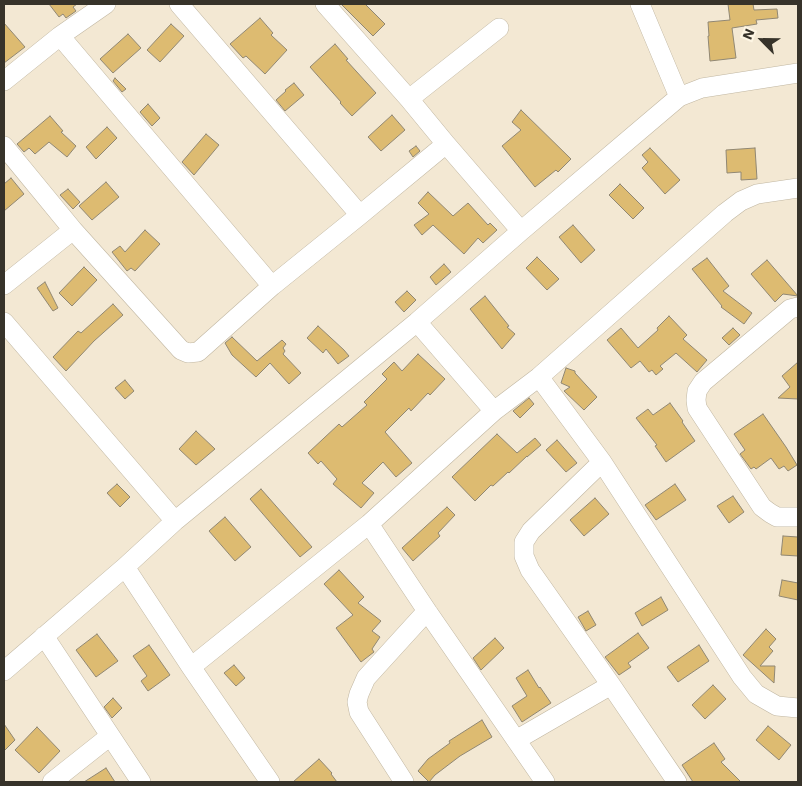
<!DOCTYPE html>
<style>
body{margin:0}
#map{position:relative;width:802px;height:786px;overflow:hidden;background:#f3e8d3;font-family:"Work Sans",sans-serif}
canvas{display:block}
.frame{position:absolute;inset:0;border:5px solid #37332a;pointer-events:none}
.north{position:absolute;left:737px;top:15px;width:50px;height:50px;-webkit-text-stroke:4px #fef6e4;paint-order:stroke;rotate:293deg;font-size:14px;font-weight:700;line-height:20px;text-align:center;color:#37332a}
.north::after{content:'';display:block;margin:auto;width:18px;height:22px;background:#37332a;clip-path:polygon(50% 0,100% 100%,50% 72%,0 100%)}
</style>
<div id="map">
<canvas width="802" height="786"></canvas>
<div class="frame"></div>
<div class="north">N</div>
</div>
<script>
const context = document.querySelector('canvas').getContext('2d');
context.lineJoin = 'round';
function fillPath(path, color) { context.fillStyle = color; context.fill(path, 'evenodd'); }
const poly = rows => new Path2D(rows.map(r => 'M' + r).join(''));
function trace(path, color, width, dash) { context.strokeStyle = color; context.lineWidth = width; context.lineCap = dash ? 'butt' : 'round'; context.setLineDash(dash || []); context.stroke(path); }
const building = poly([
 [49,4,77,4,73,7,76,11,66,18,63,14,59,17,49,4],
 [341,4,365,4,385,24,373,36,341,4],
 [728,4,753,4,754,10,777,9,778,18,756,20,757,24,732,28,736,58,710,61,708,36,709,36,708,22,730,20,728,4],
 [260,18,273,33,271,35,287,50,265,74,246,56,243,58,230,44,260,18],
 [4,23,25,47,4,63,4,23],
 [171,24,184,36,160,62,147,50,171,24],
 [128,34,141,48,113,73,100,59,128,34],
 [335,44,348,59,346,60,376,93,352,116,340,103,341,102,310,67,335,44],
 [115,78,126,89,122,92,113,81,115,78],
 [294,83,304,95,285,111,276,100,286,91,285,90,294,83],
 [148,104,160,118,152,126,140,112,148,104],
 [521,110,571,159,558,172,556,170,535,187,502,146,521,130,512,122,521,110],
 [392,115,405,130,381,151,368,137,392,115],
 [50,116,63,131,61,132,76,146,67,157,49,142,35,154,29,148,24,152,17,144,50,116],
 [107,127,117,138,96,159,86,147,107,127],
 [206,134,219,145,194,175,182,162,206,134],
 [416,146,420,151,413,157,409,151,416,146],
 [650,148,680,180,665,194,642,168,648,162,642,155,650,148],
 [755,148,757,179,741,180,741,172,727,173,726,150,755,148],
 [11,178,24,194,4,211,4,184,11,178],
 [106,182,119,197,92,220,79,206,106,182],
 [620,184,644,208,633,219,609,195,620,184],
 [68,189,80,202,73,209,60,195,68,189],
 [428,192,453,216,468,203,488,225,490,223,497,230,483,243,478,238,464,254,433,225,422,235,414,225,429,214,418,203,428,192],
 [573,225,595,250,581,263,559,237,573,225],
 [145,230,160,244,135,271,131,268,127,271,112,252,120,246,125,252,145,230],
 [537,257,559,279,547,290,526,268,537,257],
 [707,258,729,286,723,291,752,313,744,324,721,307,722,306,692,269,707,258],
 [767,260,798,296,783,294,775,302,751,274,767,260],
 [444,264,451,272,436,285,430,277,444,264],
 [84,267,97,280,72,306,59,293,84,267],
 [45,282,58,308,53,311,37,288,45,282],
 [407,291,416,300,404,312,395,302,407,291],
 [485,296,509,326,507,327,515,334,502,349,470,309,485,296],
 [113,304,123,315,94,341,66,371,53,357,78,331,81,333,113,304],
 [669,316,687,335,683,339,707,360,697,372,676,353,660,366,663,369,656,375,652,370,649,372,640,361,631,368,607,340,621,328,638,348,658,330,657,328,669,316],
 [318,326,344,350,349,356,338,364,326,349,323,353,307,338,318,326],
 [733,328,740,335,729,345,722,338,733,328],
 [232,337,257,361,282,340,286,344,283,348,285,351,283,354,301,373,289,384,270,363,256,377,232,355,225,343,232,337],
 [418,354,445,379,430,395,428,393,411,411,409,408,385,432,412,463,396,477,383,462,362,483,374,493,361,508,333,484,337,479,321,461,318,464,308,453,339,424,342,427,367,405,364,402,387,379,382,374,394,362,402,371,418,354],
 [798,362,798,399,778,398,790,387,782,376,798,362],
 [566,368,575,371,575,373,597,397,584,410,564,391,570,387,561,383,566,368],
 [125,380,134,391,125,399,115,388,125,380],
 [529,398,534,404,520,418,513,411,529,398],
 [670,403,683,421,682,422,695,441,666,462,655,446,657,445,636,418,648,409,653,415,670,403],
 [763,414,786,447,797,465,788,471,784,466,779,469,771,458,756,469,754,467,751,469,740,454,745,450,734,434,763,414],
 [196,431,215,449,196,465,179,449,196,431],
 [497,434,517,453,535,438,541,445,527,457,527,456,509,473,508,472,493,486,491,485,475,501,452,477,497,434],
 [557,440,577,463,566,472,546,450,557,440],
 [117,484,130,497,120,507,107,493,117,484],
 [675,484,686,500,656,520,645,505,675,484],
 [261,489,312,547,300,557,250,499,261,489],
 [733,496,744,512,729,523,717,506,733,496],
 [595,498,609,514,584,536,570,520,595,498],
 [447,507,455,515,438,533,440,536,413,561,402,548,447,507],
 [225,517,251,547,235,561,209,531,225,517],
 [783,536,798,537,798,556,781,555,783,536],
 [339,570,364,597,358,603,381,621,372,631,380,637,372,649,374,652,361,662,336,628,353,615,324,584,339,570],
 [782,580,798,583,798,600,779,596,782,580],
 [661,597,668,610,642,626,635,613,661,597],
 [588,611,596,625,586,631,578,617,588,611],
 [766,629,776,639,769,647,773,651,760,666,775,666,774,683,743,655,766,629],
 [638,633,649,648,628,663,631,667,619,675,605,657,638,633],
 [97,634,118,661,96,677,76,650,97,634],
 [495,638,504,648,481,670,473,658,495,638],
 [149,645,170,675,148,691,141,681,147,676,133,656,149,645],
 [699,645,709,661,678,682,667,667,699,645],
 [234,665,245,678,236,686,224,673,234,665],
 [528,670,539,688,540,687,551,703,522,722,512,706,527,696,516,678,528,670],
 [713,685,726,699,705,719,692,705,713,685],
 [113,698,122,708,112,718,104,707,113,698],
 [482,720,492,737,460,756,435,775,429,782,418,771,428,759,450,743,449,741,482,720],
 [4,724,15,740,4,751,4,724],
 [768,726,791,745,779,760,756,740,768,726],
 [37,727,60,751,39,773,15,750,37,727],
 [714,743,725,759,721,762,741,782,693,782,682,765,714,743],
 [319,759,332,773,331,774,337,782,293,782,319,759],
 [106,768,115,782,84,782,106,768]
]);
fillPath(building, '#ddbb71');
trace(building, '#908773', 1);
const minor = poly([
 [179,4,360,215],
 [325,4,409,99,446,144,521,231],
 [640,4,679,97],
 [60,36,272,286],
 [4,81,60,36,106,4],
 [409,99,499,28],
 [4,146,73,230,181,350,188,353,198,352,272,286,360,215,446,144],
 [4,285,73,230],
 [798,307,790,309,703,382,697,391,696,400,697,408,762,507,770,513,777,517,798,517],
 [4,322,175,521],
 [417,322,494,411],
 [539,377,602,462,742,677,756,694,777,706,798,708],
 [602,462,531,531,524,542,524,556,530,570,611,685,677,782],
 [369,524,427,611,545,782],
 [125,567,191,667,270,782],
 [44,636,141,782],
 [191,667,369,524,494,411,539,377,725,213,741,201,757,194,798,188],
 [4,671,125,567,175,521,417,322,521,231,679,97,702,88,798,73],
 [516,740,611,685],
 [52,782,110,736],
 [404,782,359,712,357,702,359,694,366,678,427,611]
]);
trace(minor, '#c0b6a1', 20);
trace(minor, '#fff', 19);
</script>
